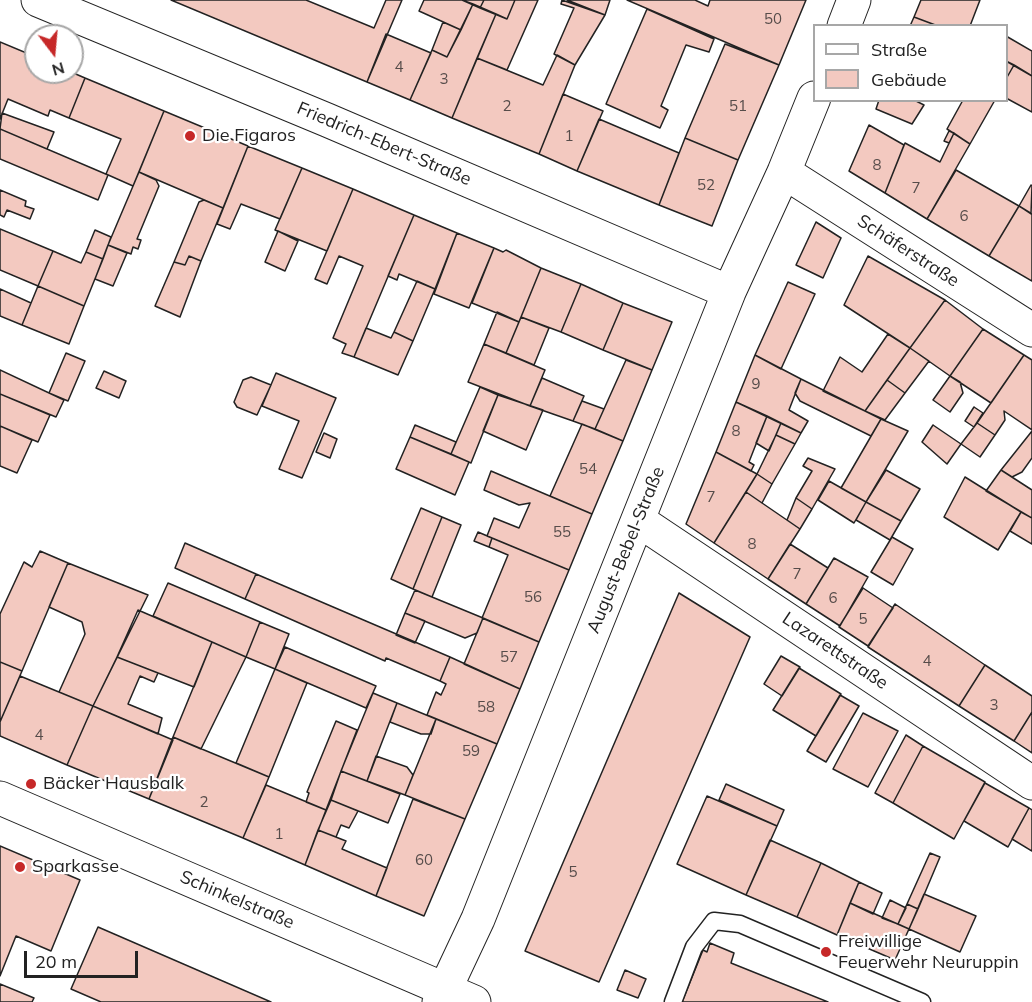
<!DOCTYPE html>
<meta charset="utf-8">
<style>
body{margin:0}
#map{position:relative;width:1032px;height:1002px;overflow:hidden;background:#fff;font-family:Mulish,sans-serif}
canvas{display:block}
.legend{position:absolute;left:813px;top:24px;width:195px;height:78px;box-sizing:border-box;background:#fff;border:2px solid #a7a7a7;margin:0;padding:8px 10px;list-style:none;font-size:18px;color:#222}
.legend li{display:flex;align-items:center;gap:12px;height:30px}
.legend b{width:30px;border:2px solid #a7a7a7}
.north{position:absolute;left:24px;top:24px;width:60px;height:60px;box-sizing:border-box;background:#fff;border:2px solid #a7a7a7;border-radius:50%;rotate:164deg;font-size:16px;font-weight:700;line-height:24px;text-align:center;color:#222}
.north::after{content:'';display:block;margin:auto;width:21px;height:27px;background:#c62828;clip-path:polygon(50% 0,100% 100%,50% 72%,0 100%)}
.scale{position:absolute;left:24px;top:951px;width:114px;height:27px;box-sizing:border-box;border:3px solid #222;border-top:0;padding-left:8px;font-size:18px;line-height:21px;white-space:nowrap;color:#222;-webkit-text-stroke:4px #fff;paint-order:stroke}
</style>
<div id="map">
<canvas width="1032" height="1002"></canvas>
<ul class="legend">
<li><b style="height:8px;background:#fff"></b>Straße</li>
<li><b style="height:16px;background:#f3c9c0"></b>Gebäude</li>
</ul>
<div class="north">N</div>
<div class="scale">20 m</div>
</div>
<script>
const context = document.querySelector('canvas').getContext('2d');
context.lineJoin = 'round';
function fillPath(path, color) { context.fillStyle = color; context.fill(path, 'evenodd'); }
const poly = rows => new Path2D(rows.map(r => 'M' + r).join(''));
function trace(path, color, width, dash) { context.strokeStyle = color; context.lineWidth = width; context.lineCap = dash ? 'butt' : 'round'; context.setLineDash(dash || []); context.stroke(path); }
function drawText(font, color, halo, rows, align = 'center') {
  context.font = font + ' Mulish,sans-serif'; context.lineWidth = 4.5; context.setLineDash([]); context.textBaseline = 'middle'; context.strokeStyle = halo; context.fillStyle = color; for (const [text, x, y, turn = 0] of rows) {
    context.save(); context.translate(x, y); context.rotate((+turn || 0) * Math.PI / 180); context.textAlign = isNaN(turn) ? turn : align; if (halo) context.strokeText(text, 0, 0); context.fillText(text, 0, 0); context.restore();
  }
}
const building = poly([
 [171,0,306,0,374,28,386,0,402,0,367,82,171,0],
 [424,0,462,0,473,4,461,30,419,11,424,0],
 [462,0,484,0,480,8,462,0],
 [484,0,515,0,507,19,480,8,484,0],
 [515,0,538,0,507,70,477,58,496,14,507,19,515,0],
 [562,0,605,15,575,65,554,54,574,8,561,4,562,0],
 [567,0,610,0,605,15,567,0],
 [627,0,695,0,708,6,710,0,806,0,779,65,627,0],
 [921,0,980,0,970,26,938,26,914,17,921,0],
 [473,4,496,14,452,118,410,100,432,50,447,57,473,4],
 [647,9,714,39,709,52,686,45,661,106,668,110,660,128,606,104,647,9],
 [914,17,938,26,910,26,914,17],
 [443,22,461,30,447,57,432,50,443,22],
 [386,34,431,53,410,100,367,82,386,34],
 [1006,36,1032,51,1032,76,1006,61,1006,36],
 [0,42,36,57,36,72,71,72,85,78,69,118,50,110,48,116,8,99,0,119,0,42],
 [725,44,779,65,738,160,685,138,725,44],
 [557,55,575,65,539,154,452,118,477,58,543,85,557,55],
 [1006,61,1014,65,1006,79,1006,61],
 [1014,65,1032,76,1032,112,1006,98,1006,79,1014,65],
 [85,78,164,111,133,186,106,174,121,139,69,118,85,78],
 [563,94,603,111,577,171,539,154,563,94],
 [879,100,914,100,924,105,912,124,876,109,879,100],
 [963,100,995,100,970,144,947,129,963,100],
 [164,111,248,146,223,208,139,172,164,111],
 [2,113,54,132,47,149,0,129,2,113],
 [599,119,679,153,659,205,577,171,599,119],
 [869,125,904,145,885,193,849,171,869,125],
 [0,129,108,175,98,200,0,159,0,129],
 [949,131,954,133,949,143,944,141,949,131],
 [954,133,970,144,927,219,885,193,905,143,940,162,954,133],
 [685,138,738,160,712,226,659,205,685,138],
 [248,146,302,168,280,219,241,204,230,229,217,224,248,146],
 [302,168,353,189,327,251,275,230,302,168],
 [956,170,1019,206,989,256,927,219,956,170],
 [139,172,156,180,159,186,137,239,141,240,138,249,133,247,131,254,108,245,139,172],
 [1031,185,1032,186,1031,214,1019,206,1031,185],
 [353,189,414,215,354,357,342,353,346,344,333,338,363,266,339,256,327,284,315,279,353,189],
 [0,190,26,201,25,206,34,209,30,219,7,210,4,217,0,215,0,190],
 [204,200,223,208,201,261,189,256,185,265,174,262,199,202,204,200],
 [1019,206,1032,214,1032,281,989,256,1019,206],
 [414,215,457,233,435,289,399,274,397,280,388,276,414,215],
 [816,222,841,238,823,278,796,265,816,222],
 [0,229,53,251,38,286,0,270,0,229],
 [95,230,111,237,103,259,86,252,95,230],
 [278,231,298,241,285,271,265,262,278,231],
 [457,233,494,248,469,308,434,294,457,233],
 [108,245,127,253,113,286,95,279,108,245],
 [494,248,503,252,506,250,541,268,519,322,472,303,494,248],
 [53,251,81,263,86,252,103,259,84,306,38,286,53,251],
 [189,256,201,261,180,317,155,306,174,262,185,265,189,256],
 [868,256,945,300,910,348,844,305,868,256],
 [541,268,581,284,561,332,521,317,541,268],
 [417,281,435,289,413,341,394,332,417,281],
 [788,282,815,294,781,369,755,355,788,282],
 [581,284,623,303,603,350,561,332,581,284],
 [38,286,84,306,69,344,22,325,38,286],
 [0,289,31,303,22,325,0,316,0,289],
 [945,300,983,329,950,376,910,348,945,300],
 [623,303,672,322,652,370,603,350,623,303],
 [497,312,519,322,506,353,484,344,497,312],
 [521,317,549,328,534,365,506,353,521,317],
 [366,328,391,338,394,332,413,341,398,375,354,357,366,328],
 [983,329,1024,355,991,403,950,376,983,329],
 [888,334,910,348,865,411,823,391,840,357,862,372,888,334],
 [484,344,545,370,530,406,468,382,484,344],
 [910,348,929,361,905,393,887,380,910,348],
 [66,353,85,361,68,401,49,393,66,353],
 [755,355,801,379,789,410,808,421,801,433,736,402,755,355],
 [1024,355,1032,360,1032,430,1004,411,1005,420,995,435,977,423,1024,355],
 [626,360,652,370,623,441,595,429,626,360],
 [0,370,64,400,56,417,0,394,0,370],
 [104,371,126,381,119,398,96,388,104,371],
 [276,373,336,398,302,478,279,469,299,421,262,406,276,373],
 [950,376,960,382,963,393,950,412,933,400,950,376],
 [251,377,271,385,257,415,237,407,234,402,243,380,251,377],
 [542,378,584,396,573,421,530,406,542,378],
 [801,379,881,419,871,436,800,401,795,393,801,379],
 [887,380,905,393,885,420,865,411,887,380],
 [480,387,498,395,471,463,451,454,480,387],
 [0,394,50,415,38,442,0,426,0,394],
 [498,395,543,410,526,450,483,431,498,395],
 [582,401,604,409,595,429,573,421,582,401],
 [736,402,767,416,749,462,754,465,751,471,716,452,736,402],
 [974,407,983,413,974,427,965,421,974,407],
 [767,416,781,423,769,451,756,443,767,416],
 [881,419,908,431,866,502,841,488,881,419],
 [781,423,801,433,795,444,776,435,781,423],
 [977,423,995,435,980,457,961,444,977,423],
 [582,424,623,441,592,514,550,496,582,424],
 [415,425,456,442,451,454,410,437,415,425],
 [933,425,961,444,947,464,922,442,933,425],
 [0,426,32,440,17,473,0,466,0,426],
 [1032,431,1032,458,1022,472,1012,477,1001,470,1032,431],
 [324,433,337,439,330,458,316,452,324,433],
 [776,435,795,444,772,484,757,474,776,435],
 [410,437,469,462,455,495,396,469,410,437],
 [716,452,757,474,714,543,686,524,716,452],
 [808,458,835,469,812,509,796,498,812,471,803,466,808,458],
 [886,470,920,489,901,521,866,502,886,470],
 [1001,470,1032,490,1032,518,986,491,1001,470],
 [491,471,592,514,569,570,487,536,494,518,519,528,530,503,519,505,484,490,491,471],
 [757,474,772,484,762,503,746,492,757,474],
 [965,477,1021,512,998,550,944,517,965,477],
 [829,481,866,502,854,523,818,500,829,481],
 [746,492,800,529,768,579,714,543,746,492],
 [796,498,812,509,800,529,787,520,796,498],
 [866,502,901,521,890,540,856,520,866,502],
 [421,508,442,517,413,589,391,579,421,508],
 [1021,512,1032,518,1032,544,1010,531,1021,512],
 [442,517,461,525,432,597,413,589,442,517],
 [478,532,492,538,489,547,474,541,478,532],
 [892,537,913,549,893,585,871,572,892,537],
 [492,538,569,570,539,642,482,618,508,555,489,547,492,538],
 [185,543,256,574,245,599,175,568,185,543],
 [790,544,828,568,806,604,768,579,790,544],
 [40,551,68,563,22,671,0,662,0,614,24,562,32,567,40,551],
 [834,558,868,577,840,626,806,604,834,558],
 [68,563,148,595,93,706,59,692,85,634,82,622,49,607,68,563],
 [256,574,450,657,440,681,386,658,385,661,245,599,256,574],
 [168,583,260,622,246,657,153,616,168,583],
 [863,588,893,608,868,646,839,627,863,588],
 [415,590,483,618,477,633,465,638,405,613,415,590],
 [679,593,750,637,599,982,525,951,679,593],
 [895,604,985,665,959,706,868,647,895,604],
 [138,610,212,642,194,687,117,657,138,610],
 [405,613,425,621,415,643,396,635,405,613],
 [483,618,539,642,520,689,464,664,483,618],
 [260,622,289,634,275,669,246,657,260,622],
 [212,642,246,657,201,749,173,737,212,642],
 [285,647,376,686,366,708,275,669,285,647],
 [781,656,800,667,782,696,764,684,781,656],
 [117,657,158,673,154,682,140,676,128,704,162,718,158,734,93,706,117,657],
 [450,657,520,689,497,744,427,715,436,692,441,695,446,684,440,681,450,657],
 [0,662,22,671,0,722,0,662],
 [985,665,1032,696,1032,712,1014,741,959,706,985,665],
 [799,668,841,694,816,736,773,710,799,668],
 [275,669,307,683,269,777,236,763,275,669],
 [20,676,93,706,67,765,0,736,0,722,20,676],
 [373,693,397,703,367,781,341,771,373,693],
 [840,695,859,706,826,762,807,751,840,695],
 [397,703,436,719,431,734,421,734,390,722,397,703],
 [93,706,173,740,149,799,67,765,93,706],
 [1032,712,1032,753,1014,741,1032,712],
 [863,713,898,731,868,787,833,769,863,713],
 [436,719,497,744,465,819,405,795,436,719],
 [336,721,357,730,326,810,306,802,309,793,307,792,336,721],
 [906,735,923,746,893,803,875,793,906,735],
 [173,737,269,777,243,838,149,799,173,737],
 [923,746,985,782,954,839,893,803,923,746],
 [376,756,407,767,413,775,405,795,367,781,376,756],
 [341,771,400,794,388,823,331,800,341,771],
 [985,783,1029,808,1008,847,964,821,985,783],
 [726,784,784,810,777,826,719,800,726,784],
 [266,785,326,810,305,865,243,838,266,785],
 [707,796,777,826,746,895,677,864,707,796],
 [413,799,465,819,424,916,376,896,413,799],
 [331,800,358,811,349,828,341,825,336,837,318,830,331,800],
 [1029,808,1032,810,1032,851,1012,839,1029,808],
 [318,830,346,841,342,849,387,868,376,896,305,865,318,830],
 [770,840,821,863,797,917,746,895,770,840],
 [0,846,80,880,51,951,16,936,0,976,0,846],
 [930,853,940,857,918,909,907,904,930,853],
 [821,863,859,882,837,935,797,917,821,863],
 [859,882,882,893,873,914,850,903,859,882],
 [924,894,976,916,960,952,909,929,924,894],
 [890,900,906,908,898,924,882,918,890,900],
 [850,903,909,929,895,960,837,935,850,903],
 [907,904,918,909,909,929,898,924,907,904],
 [98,927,271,1002,101,1002,71,989,98,927],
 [710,943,734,953,731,963,828,1002,682,1002,703,950,707,952,710,943],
 [625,970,646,979,638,998,617,990,625,970],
 [0,984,34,998,32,1002,0,1002,0,984]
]);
fillPath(building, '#f3c9c0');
trace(building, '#222', 1.5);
const lane = poly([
 [673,1002,694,947,714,921,740,924,922,1002]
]);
const street = poly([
 [38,0,327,120,729,292],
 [844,26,854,0],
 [784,172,1032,330],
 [638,520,1032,783],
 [0,798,474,1002],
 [439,1002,478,919,729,292,784,172,814,98]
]);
trace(lane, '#222', 19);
trace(street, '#222', 35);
trace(lane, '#fff', 16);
trace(street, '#fff', 33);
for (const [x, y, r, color] of [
 [190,136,6,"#c62828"],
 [31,784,6,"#c62828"],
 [20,867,6,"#c62828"],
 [826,952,6,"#c62828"]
]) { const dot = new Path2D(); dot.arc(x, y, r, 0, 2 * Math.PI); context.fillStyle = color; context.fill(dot); trace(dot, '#fff', 2); }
drawText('15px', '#564c4a', null, [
 ["50",773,19],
 ["4",399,67],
 ["3",444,79],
 ["2",507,106],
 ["51",738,106],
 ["1",569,136],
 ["8",877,165],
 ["52",706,185],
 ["7",916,188],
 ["6",964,216],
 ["9",756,384],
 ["8",736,431],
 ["54",588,469],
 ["7",711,497],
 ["55",562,532],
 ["8",752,544],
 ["7",797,574],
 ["56",533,597],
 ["6",833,598],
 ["5",863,619],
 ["57",509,657],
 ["4",927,661],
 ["3",994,705],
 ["58",486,707],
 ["4",39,735],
 ["59",471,751],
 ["2",204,802],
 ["1",279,834],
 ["60",424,860],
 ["5",573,872]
]);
drawText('18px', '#222', '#fff', [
 ["Die Figaros",202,136],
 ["Bäcker Hausbalk",43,784],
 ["Sparkasse",32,867],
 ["Freiwillige",838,942],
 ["Feuerwehr Neuruppin",838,963]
], 'left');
drawText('18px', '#222', '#fff', [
 ["Friedrich-Ebert-Straße",384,144,23],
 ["Schäferstraße",908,251,33],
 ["August-Bebel-Straße",626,550,-68],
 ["Lazarettstraße",835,651,34],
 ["Schinkelstraße",237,900,23]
]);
</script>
